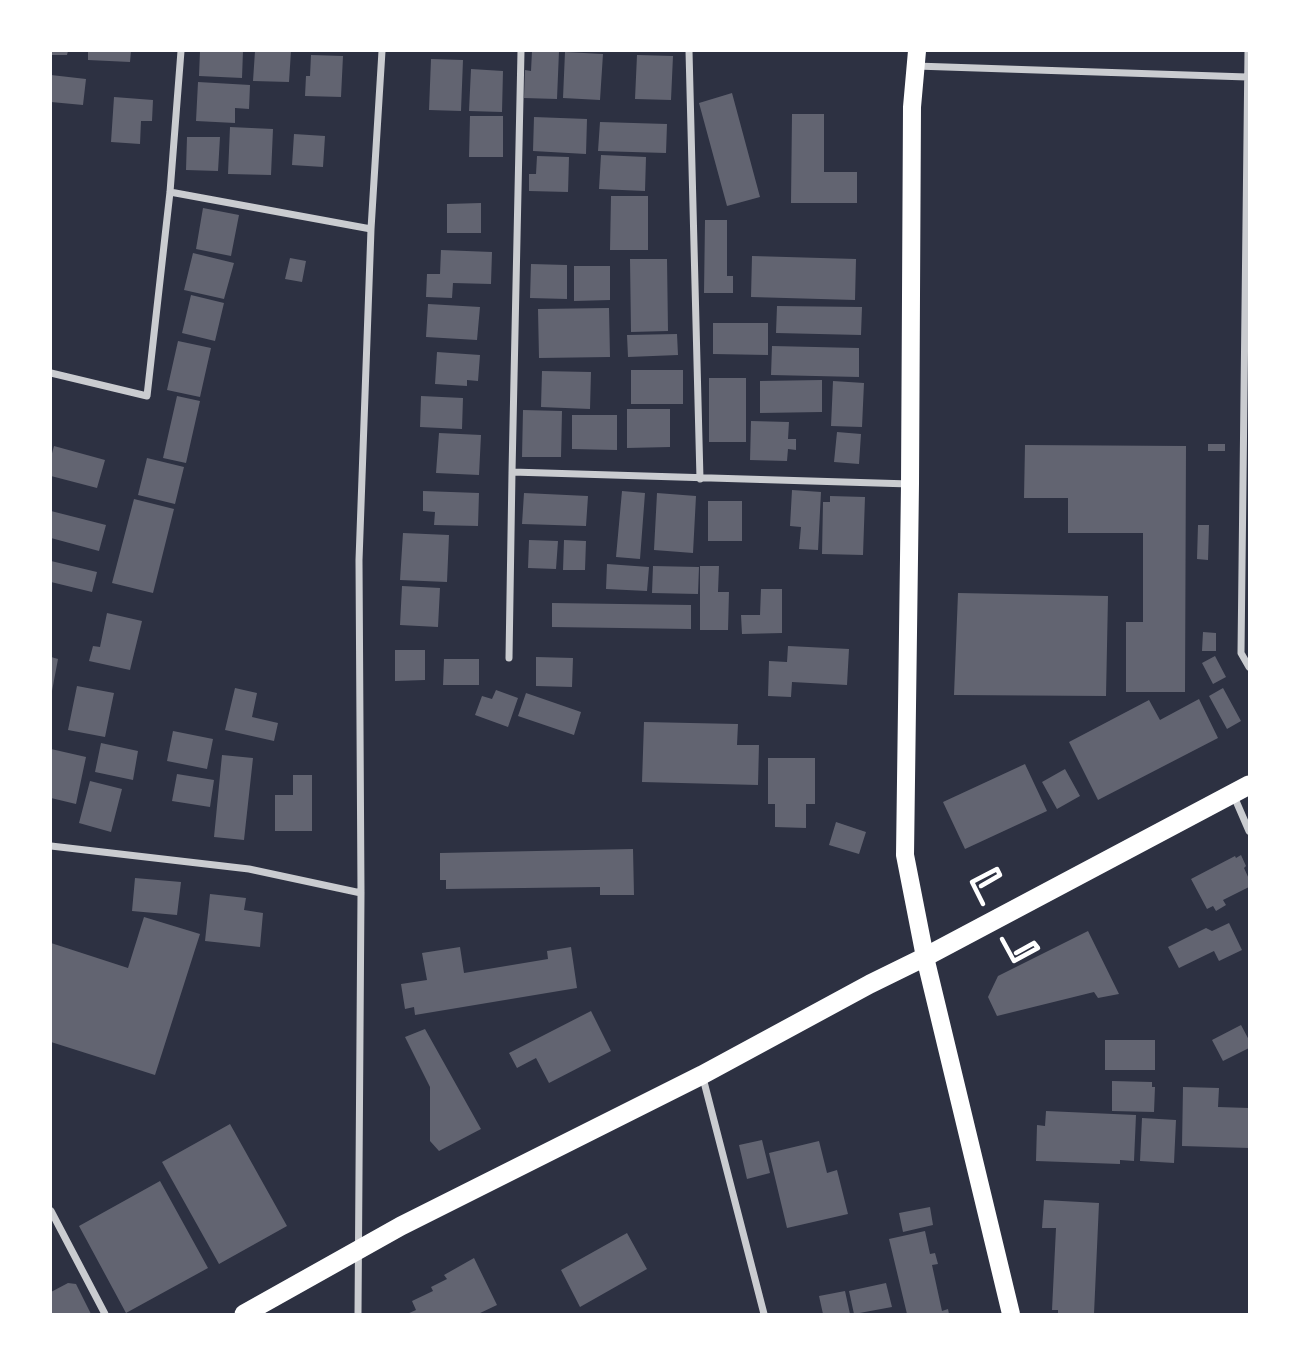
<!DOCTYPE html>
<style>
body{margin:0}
#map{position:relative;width:1300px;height:1365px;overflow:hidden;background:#2d3142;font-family:"Nunito Sans",sans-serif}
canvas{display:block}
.frame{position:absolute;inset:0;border:52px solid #fff;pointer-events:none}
</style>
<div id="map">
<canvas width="1300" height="1365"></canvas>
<div class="frame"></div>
</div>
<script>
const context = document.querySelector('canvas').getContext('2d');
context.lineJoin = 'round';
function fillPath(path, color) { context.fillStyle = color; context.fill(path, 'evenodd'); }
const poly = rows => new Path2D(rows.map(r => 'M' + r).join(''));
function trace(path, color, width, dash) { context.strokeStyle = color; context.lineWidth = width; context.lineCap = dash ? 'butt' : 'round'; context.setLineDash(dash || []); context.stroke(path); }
fillPath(poly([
 [51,51,68,51,67,55,51,55],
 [88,51,131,51,130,62,88,60],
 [200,51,243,51,242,78,199,76],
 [255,51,291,51,289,82,253,81],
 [532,51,559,51,557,99,524,98,525,70,531,71],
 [565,52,603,54,600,100,563,98],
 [311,55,343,56,341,97,305,96,306,76,310,76],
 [637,55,673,56,671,100,635,99],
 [431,59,463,60,461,111,429,110],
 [471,69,503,71,502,112,469,111],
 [51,75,86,79,83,105,51,102],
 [198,82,250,85,249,109,235,108,235,123,196,121],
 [732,93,760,197,727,206,699,103],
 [114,97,153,100,152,121,141,121,140,144,111,142],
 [792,114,824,114,824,172,857,172,857,203,791,203],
 [470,116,503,116,503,157,469,157],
 [534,117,587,119,586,154,533,151],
 [600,122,667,124,666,153,598,151],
 [230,127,273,129,271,175,228,174],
 [294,134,325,136,323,167,292,165],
 [187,137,220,137,218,171,186,170],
 [601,155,646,157,645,191,599,189],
 [537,156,569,157,568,192,529,191,529,174,536,174],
 [611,196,648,196,648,250,610,250],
 [481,203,481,233,447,233,447,204],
 [203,208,239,215,231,256,196,249],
 [705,220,727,220,727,276,733,276,733,293,704,293],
 [441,250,492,252,491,284,453,283,452,298,426,297,427,274,440,274],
 [193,253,234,263,224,299,184,290],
 [752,256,856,259,855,300,751,297],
 [290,258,306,261,302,282,285,279],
 [630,259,667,259,668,331,631,332],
 [531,264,567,265,567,299,530,298],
 [574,266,610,266,610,300,574,301],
 [191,295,224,303,215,341,182,333],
 [428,304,480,307,477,340,426,337],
 [777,306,862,307,861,335,776,333],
 [609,308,610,357,539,358,538,309],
 [713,323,768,323,768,355,713,354],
 [677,334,678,355,628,357,627,335],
 [178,341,211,348,200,397,167,390],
 [772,346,859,348,859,377,771,375],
 [437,352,480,355,478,381,467,380,467,386,435,384],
 [631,370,683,370,683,404,631,404],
 [542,371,591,372,590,409,541,407],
 [709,378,746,378,746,442,709,442],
 [822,380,822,412,760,413,760,381],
 [833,381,864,383,862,427,831,426],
 [177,396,200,401,186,463,163,458],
 [421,396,463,398,462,429,420,427],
 [627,409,670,409,670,447,627,448],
 [523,410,562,411,561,457,522,457],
 [572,415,617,415,617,450,572,449],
 [751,421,789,422,788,439,796,439,796,450,788,449,787,461,750,460],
 [837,432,861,434,859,464,834,462],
 [439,433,481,435,479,475,436,473],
 [1208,444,1225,444,1225,451,1208,451],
 [1025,445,1186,446,1185,692,1126,692,1126,622,1143,622,1143,533,1068,533,1068,498,1024,498],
 [54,446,105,460,97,488,51,476,51,457],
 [147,458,184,467,175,504,138,495],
 [792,490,821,492,818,550,799,549,801,527,790,526],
 [423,491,479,493,478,526,434,525,435,512,423,511],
 [622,491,645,493,640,559,616,557],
 [524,493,588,496,586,526,522,524],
 [657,493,696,496,693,553,654,550],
 [830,496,865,497,863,555,822,554,823,502,830,502],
 [134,499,174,509,153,593,112,583],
 [708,501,742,501,742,541,708,541],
 [51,511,106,525,99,551,51,538],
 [1198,525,1209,525,1208,560,1197,559],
 [403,533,449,535,447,582,400,580],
 [529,540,558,541,556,569,528,568],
 [564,540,586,541,585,570,563,570],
 [51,561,97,572,92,592,51,582],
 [607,564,649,567,647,591,606,589],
 [653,566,699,567,698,594,652,593],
 [700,566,719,566,718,592,729,592,728,630,700,630],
 [402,586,440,588,438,627,400,625],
 [761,589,782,589,782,633,742,634,741,615,760,615],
 [958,593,1108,596,1106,696,954,695],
 [552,603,691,605,691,629,552,627],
 [107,613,142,621,130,670,89,661,93,646,100,647],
 [1203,632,1216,633,1216,651,1202,651],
 [788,646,849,649,847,685,792,682,791,697,768,696,769,661,787,662],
 [395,650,425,650,425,680,395,681],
 [1215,656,1226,677,1213,684,1202,663],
 [51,657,58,659,52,691,51,691],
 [536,657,573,658,572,687,536,686],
 [444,659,479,659,479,685,443,685],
 [77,686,114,693,105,737,68,730],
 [235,688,257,693,252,717,278,723,274,741,225,730],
 [1223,688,1241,721,1227,729,1209,696],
 [496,690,518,698,508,727,475,715,482,696,492,699],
 [526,693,581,712,574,735,518,716],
 [1199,699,1218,738,1098,800,1069,742,1149,700,1160,720],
 [644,722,738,724,737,745,759,745,758,785,642,782],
 [173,731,213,739,207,769,167,761],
 [101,743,138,751,133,780,95,772],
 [51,749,86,757,76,804,51,798],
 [222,755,253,758,244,840,214,837],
 [768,758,815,758,815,804,806,804,806,828,775,827,775,804,768,804],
 [1025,764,1047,811,965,849,943,802],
 [1065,769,1080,796,1057,809,1042,782],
 [177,774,214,780,210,807,172,801],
 [293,775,312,775,312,831,275,831,275,795,293,795],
 [90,781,122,789,111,832,79,823],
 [836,822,866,832,859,854,829,845],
 [633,849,634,895,600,895,600,887,446,889,446,880,440,880,440,853],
 [1241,855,1246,866,1244,868,1249,879,1249,887,1223,900,1226,905,1216,911,1213,906,1207,909,1191,879,1235,856,1236,858],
 [135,878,181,882,177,915,132,911],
 [210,894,246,898,244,910,263,913,260,947,205,941],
 [144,917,200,934,155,1075,51,1042,51,943,128,968],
 [1229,923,1242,950,1219,961,1214,951,1179,968,1168,947,1206,928,1212,931],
 [1088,931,1119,994,1098,998,1094,992,997,1016,988,997,998,976],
 [460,947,464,973,548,959,547,951,571,947,577,988,415,1015,414,1007,405,1009,401,984,427,980,422,953],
 [591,1011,611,1051,549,1083,536,1058,517,1068,509,1053],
 [1241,1025,1249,1040,1249,1048,1223,1061,1212,1040],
 [425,1029,481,1129,439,1151,430,1141,430,1087,405,1037],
 [1105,1040,1155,1040,1155,1070,1105,1070],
 [1112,1081,1152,1082,1152,1087,1155,1087,1154,1112,1112,1111],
 [1183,1087,1219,1088,1218,1107,1249,1108,1249,1148,1182,1146],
 [1046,1111,1136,1115,1134,1161,1120,1160,1120,1164,1036,1161,1037,1125,1045,1126],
 [1142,1118,1176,1120,1174,1163,1140,1161],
 [230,1124,287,1226,219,1264,162,1162],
 [762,1140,770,1173,747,1179,739,1145],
 [819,1141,827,1173,837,1170,848,1214,787,1228,769,1153],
 [160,1181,208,1268,126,1313,79,1226],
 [1044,1200,1099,1203,1094,1314,1058,1314,1058,1310,1052,1310,1056,1228,1042,1228],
 [930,1207,933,1225,903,1232,899,1213],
 [925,1231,930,1254,935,1253,938,1264,932,1265,942,1311,948,1309,949,1314,907,1314,889,1239],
 [627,1233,647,1269,580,1307,561,1270],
 [474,1258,497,1305,478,1314,407,1314,416,1310,412,1301,433,1291,431,1287,447,1279,444,1275],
 [68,1283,76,1284,91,1314,51,1314,51,1292],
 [886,1283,892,1307,854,1314,849,1291],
 [845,1291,850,1314,823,1314,819,1296]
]), '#626471');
trace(poly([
 [981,886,1000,875,997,869,972,882,983,904],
 [1002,939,1014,961,1038,948,1034,943],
 [1016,953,1034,943]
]), '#fff', 4.5);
trace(poly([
 [521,51,512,472,910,484],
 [689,51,700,479],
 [1248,51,1241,653,1249,667],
 [916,66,1247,77],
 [170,192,371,229],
 [51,373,147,396,170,192,181,51],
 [509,658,512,472],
 [1233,794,1249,831],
 [51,846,249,869,361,893],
 [703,1078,764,1314],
 [51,1211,105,1314],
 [358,1314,361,893,359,560,371,229,382,51]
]), '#caccd0', 7);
trace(poly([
 [917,51,912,107,910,484,905,855,925,957,1011,1314]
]), '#fff', 18);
trace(poly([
 [244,1314,401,1226,702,1075,870,984,925,957,1249,785]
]), '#fff', 19);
</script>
